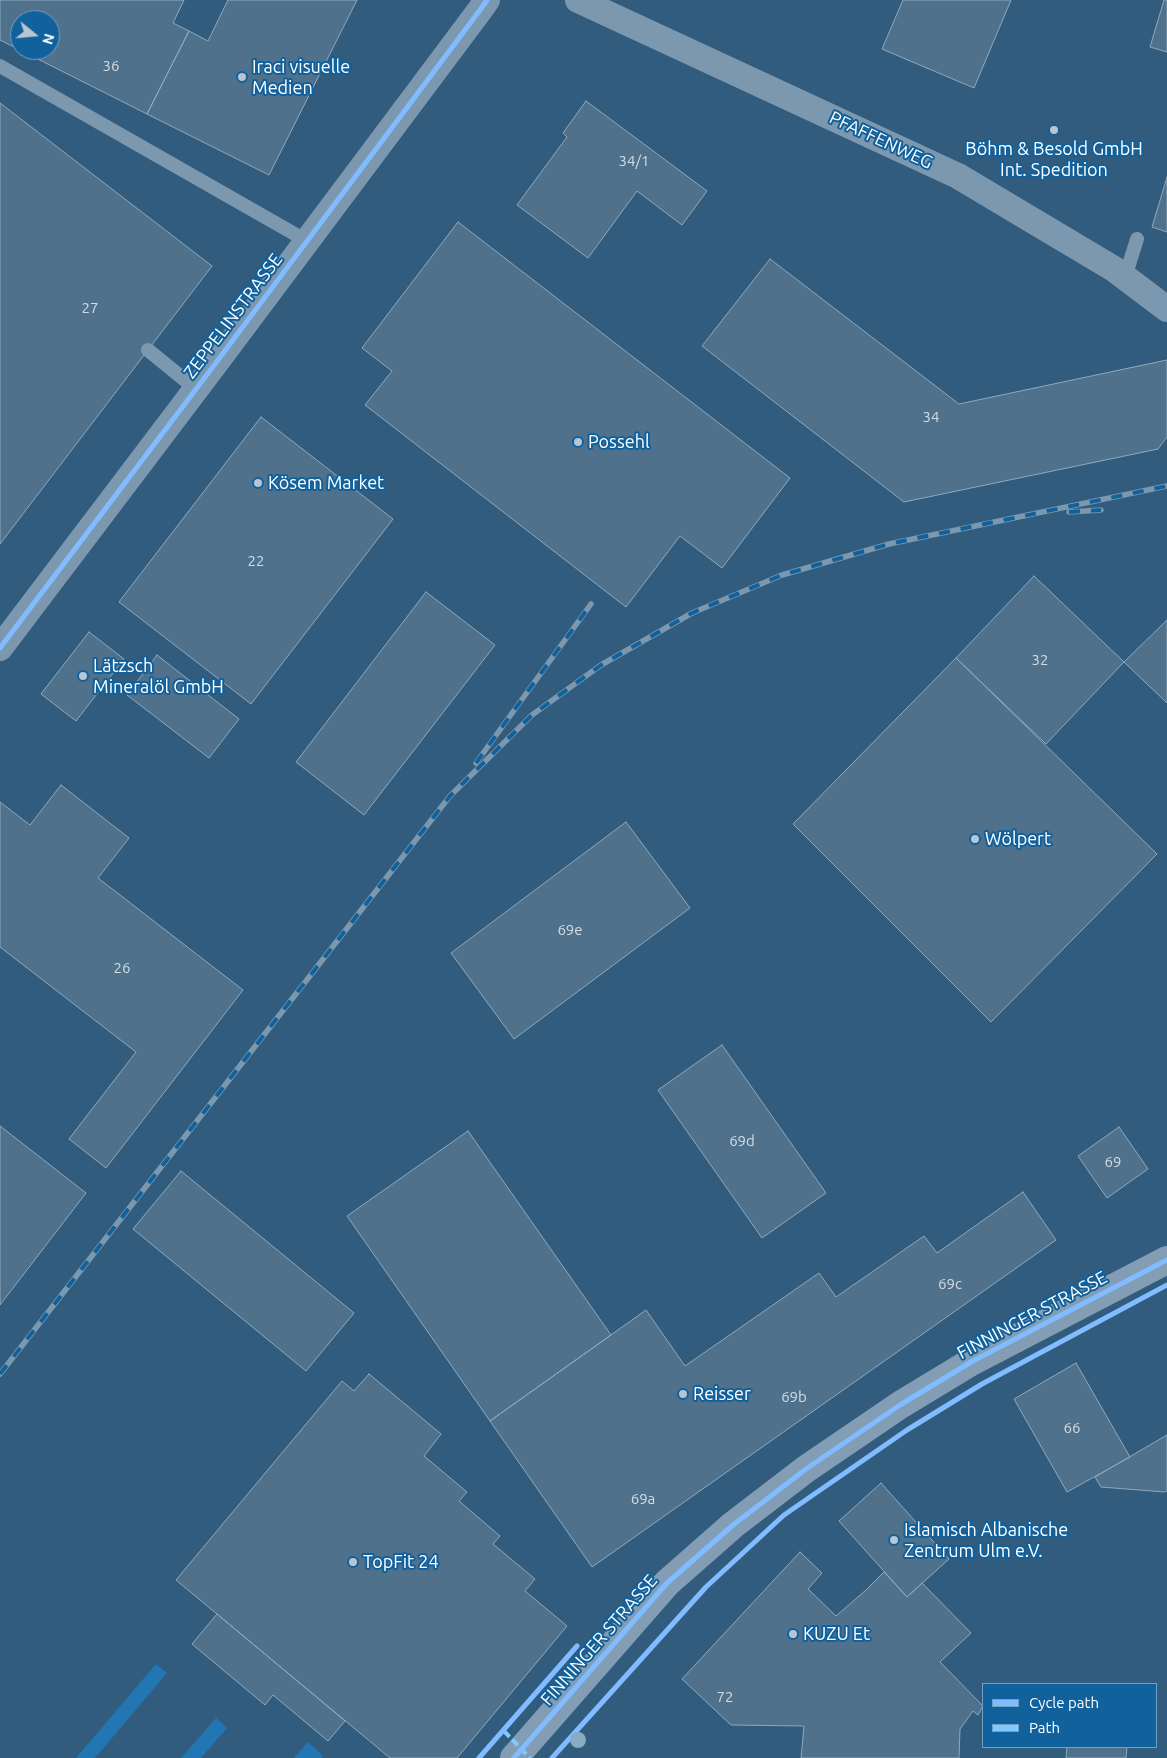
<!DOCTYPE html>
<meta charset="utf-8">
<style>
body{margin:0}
#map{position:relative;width:1167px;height:1758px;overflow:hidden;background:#315c7e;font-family:Ubuntu,sans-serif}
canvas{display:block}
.legend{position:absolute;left:982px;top:1683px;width:175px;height:65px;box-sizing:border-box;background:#11619d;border:1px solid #70a0c4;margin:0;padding:6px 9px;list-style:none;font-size:15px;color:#fff}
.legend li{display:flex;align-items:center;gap:10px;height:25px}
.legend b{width:25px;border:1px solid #70a0c4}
.north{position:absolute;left:10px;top:10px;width:50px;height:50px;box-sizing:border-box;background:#11619d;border:1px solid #70a0c4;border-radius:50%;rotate:107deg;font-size:14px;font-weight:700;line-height:20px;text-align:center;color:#fff}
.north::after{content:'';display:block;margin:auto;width:18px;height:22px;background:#b7c6d2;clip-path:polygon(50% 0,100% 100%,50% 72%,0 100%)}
</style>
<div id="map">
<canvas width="1167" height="1758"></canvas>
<ul class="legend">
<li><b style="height:6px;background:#80bcff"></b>Cycle path</li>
<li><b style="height:6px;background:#80caff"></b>Path</li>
</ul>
<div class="north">N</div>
</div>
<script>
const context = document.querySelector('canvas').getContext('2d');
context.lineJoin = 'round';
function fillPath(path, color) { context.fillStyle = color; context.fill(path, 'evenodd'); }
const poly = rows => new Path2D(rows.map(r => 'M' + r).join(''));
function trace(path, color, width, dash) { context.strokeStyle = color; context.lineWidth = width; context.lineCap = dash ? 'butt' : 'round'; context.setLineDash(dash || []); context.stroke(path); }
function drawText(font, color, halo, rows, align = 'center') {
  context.font = font + ' Ubuntu,sans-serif'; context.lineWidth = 4; context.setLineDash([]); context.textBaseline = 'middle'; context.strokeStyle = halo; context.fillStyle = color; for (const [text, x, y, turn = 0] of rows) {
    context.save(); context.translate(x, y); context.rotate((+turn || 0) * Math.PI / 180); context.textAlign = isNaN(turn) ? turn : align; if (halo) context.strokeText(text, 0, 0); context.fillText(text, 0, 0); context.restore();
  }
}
fillPath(poly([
 [156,1664,167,1673,95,1758,76,1758],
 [216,1718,227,1728,201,1758,181,1758],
 [308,1742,323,1756,321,1758,294,1758]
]), '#2276b2');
const building = poly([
 [0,0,184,0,173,23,189,31,147,114,0,40,0,0],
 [20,20,50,20,50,50,20,50,20,20],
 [228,0,357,0,269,175,147,114,189,31,208,41,228,0],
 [903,0,1011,0,974,88,882,49,903,0],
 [1164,0,1167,0,1167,52,1150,47,1164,0],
 [586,101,707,191,682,225,637,191,588,258,517,205,567,137,563,133,586,101],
 [0,103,212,266,0,544,0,103],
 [1167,177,1167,232,1152,227,1167,177],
 [458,222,790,478,722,568,680,536,626,607,365,405,392,371,362,348,458,222],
 [770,259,959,404,1167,360,1167,437,1158,449,904,502,702,346,770,259],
 [261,417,393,519,251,704,119,602,261,417],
 [1034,576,1124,662,1046,744,956,658,1034,576],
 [426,592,495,645,364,815,296,762,426,592],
 [1167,620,1167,703,1124,662,1167,620],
 [89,632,124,659,76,721,41,694,89,632],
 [157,655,239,719,209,758,127,695,157,655],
 [956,658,1157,854,991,1022,793,824,956,658],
 [61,785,129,838,98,878,243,990,106,1168,69,1139,136,1052,0,947,0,802,30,825,61,785],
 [626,822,690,908,514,1039,451,953,626,822],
 [722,1045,826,1193,762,1238,658,1090,722,1045],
 [0,1126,86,1193,0,1305,0,1126],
 [1119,1127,1148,1169,1107,1198,1078,1156,1119,1127],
 [468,1131,611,1335,490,1421,347,1216,468,1131],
 [181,1171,354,1313,306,1371,133,1229,181,1171],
 [1023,1192,1056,1240,592,1567,490,1421,646,1310,685,1366,819,1273,836,1297,924,1236,937,1253,1023,1192],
 [1076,1363,1130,1457,1067,1492,1014,1399,1076,1363],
 [369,1374,441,1434,424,1456,467,1492,459,1501,500,1536,493,1544,535,1579,525,1591,567,1626,457,1758,390,1758,176,1580,342,1381,354,1391,369,1374],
 [1167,1435,1167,1491,1164,1492,1101,1487,1095,1477,1167,1435],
 [881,1483,949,1559,907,1597,839,1521,881,1483],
 [800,1552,822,1573,808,1589,836,1616,866,1590,884,1572,907,1597,922,1583,971,1633,940,1662,983,1706,978,1715,973,1711,960,1729,959,1758,801,1758,804,1726,731,1725,682,1679,800,1552],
 [217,1614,345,1721,328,1741,273,1695,265,1705,192,1644,217,1614],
 [1067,1747,1127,1747,1126,1758,1066,1758,1067,1747]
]);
fillPath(building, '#4f718c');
trace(building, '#90a9bc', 1);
trace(poly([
 [0,66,307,241],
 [1125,277,1137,239],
 [148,350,196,389]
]), '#7c98af', 14);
trace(poly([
 [578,0,958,176,1114,269,1167,309],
 [0,648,215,364,480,10,487,0]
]), '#7c98af', 26);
trace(poly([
 [514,1758,667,1583,733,1525,806,1469,900,1405,971,1362,1167,1260]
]), '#839eb4', 28);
const rail = poly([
 [1069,512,1101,510],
 [476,763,591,604],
 [0,1374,450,796,532,715,601,665,692,613,782,575,889,544,1167,486]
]);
trace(rail, '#7c98ae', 5.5);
trace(rail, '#11619d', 4, [11]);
trace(poly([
 [504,1731,530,1758]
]), '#80caff', 4, [8, 4]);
trace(poly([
 [0,648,215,364,480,10,487,0],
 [479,1758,577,1646],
 [514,1758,667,1583,733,1525,806,1469,900,1405,971,1362,1167,1260],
 [552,1758,706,1587,784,1515,907,1430,982,1384,1167,1285]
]), '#80bcff', 5);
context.fillStyle = '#88abc4';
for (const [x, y] of [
 [578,1740]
]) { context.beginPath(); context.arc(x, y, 8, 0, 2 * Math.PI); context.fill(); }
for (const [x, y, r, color] of [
 [242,77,5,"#b7c6d2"],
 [1054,130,5,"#b7c6d2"],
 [578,442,5,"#b7c6d2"],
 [258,483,5,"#b7c6d2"],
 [83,676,5,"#b7c6d2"],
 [975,839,5,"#b7c6d2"],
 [683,1394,5,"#b7c6d2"],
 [894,1540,5,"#b7c6d2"],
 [353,1562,5,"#b7c6d2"],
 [793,1634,5,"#b7c6d2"]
]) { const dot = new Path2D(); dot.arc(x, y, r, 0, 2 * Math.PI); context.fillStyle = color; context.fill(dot); trace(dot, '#11619d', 2); }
drawText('15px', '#d3dce2', null, [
 ["36",111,66],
 ["34/1",634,161],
 ["27",90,308],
 ["34",931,417],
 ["22",256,561],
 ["32",1040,660],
 ["69e",570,930],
 ["26",122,968],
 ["69d",742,1141],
 ["69",1113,1162],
 ["69c",950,1284],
 ["69b",794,1397],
 ["66",1072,1428],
 ["69a",643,1499],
 ["72",725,1697]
]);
drawText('18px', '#fff', '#11619d', [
 ["Iraci visuelle",252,67],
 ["Medien",252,88],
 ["Böhm & Besold GmbH",1054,149,"center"],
 ["Int. Spedition",1054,170,"center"],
 ["Possehl",588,442],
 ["Kösem Market",268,483],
 ["Lätzsch",93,666],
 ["Mineralöl GmbH",93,687],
 ["Wölpert",985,839],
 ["Reisser",693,1394],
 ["Islamisch Albanische",904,1530],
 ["Zentrum Ulm e.V.",904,1551],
 ["TopFit 24",363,1562],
 ["KUZU Et",803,1634]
], 'left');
drawText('18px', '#fff', '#11619d', [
 ["PFAFFENWEG",881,140,25],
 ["ZEPPELINSTRASSE",233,316,-53],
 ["FINNINGER STRASSE",1032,1315,-28],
 ["FINNINGER STRASSE",599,1640,-49]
]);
</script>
